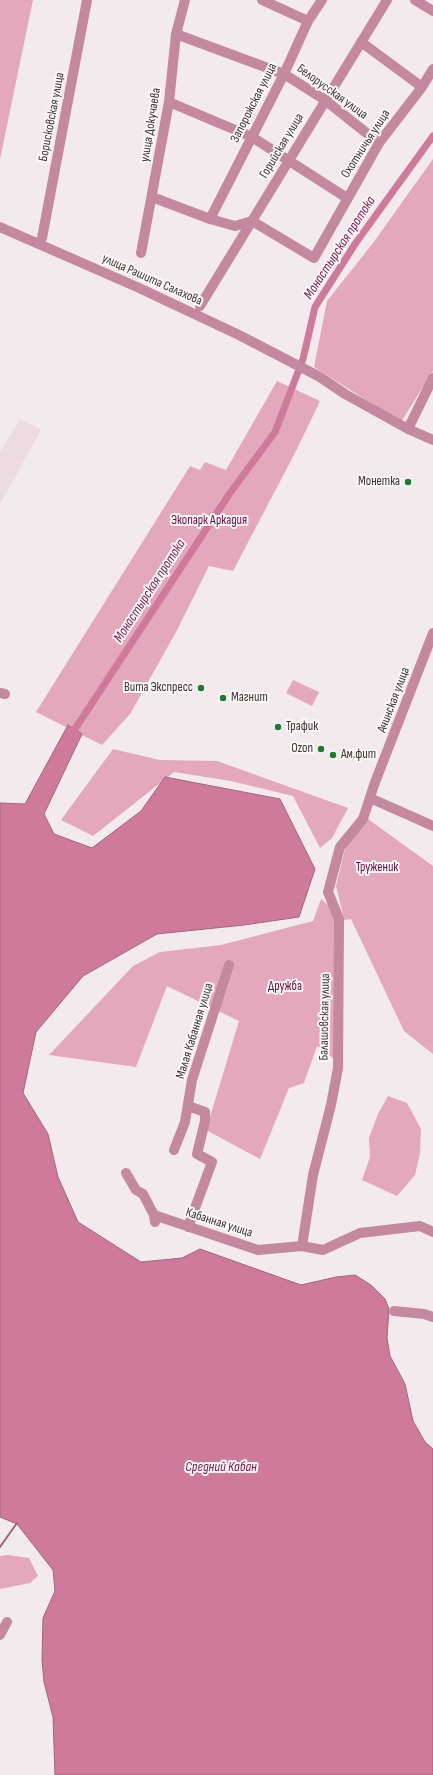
<!DOCTYPE html>
<meta charset="utf-8">
<style>
body{margin:0}
canvas{display:block;background:#f2eaec}
</style>
<canvas width="433" height="1775"></canvas>
<script>
const context = document.querySelector('canvas').getContext('2d');
context.lineJoin = 'round';
function fillPath(path, color) { context.fillStyle = color; context.fill(path, 'evenodd'); }
const poly = rows => new Path2D(rows.map(r => 'M' + r).join(''));
function trace(path, color, width, dash) { context.strokeStyle = color; context.lineWidth = width; context.lineCap = dash ? 'butt' : 'round'; context.setLineDash(dash || []); context.stroke(path); }
function drawText(font, color, halo, rows, align = 'center') {
  context.font = font + ' "Sofia Sans Condensed",sans-serif'; context.lineWidth = 4; context.setLineDash([]); context.textBaseline = 'middle'; context.strokeStyle = halo; context.fillStyle = color; for (const [text, x, y, turn = 0] of rows) {
    context.save(); context.translate(x, y); context.rotate((+turn || 0) * Math.PI / 180); context.textAlign = isNaN(turn) ? turn : align; if (halo) context.strokeText(text, 0, 0); context.fillText(text, 0, 0); context.restore();
  }
}
fillPath(poly([
 [20,419,41,430,0,504,0,452]
]), '#ecdce1');
fillPath(poly([
 [0,0,33,0,0,159],
 [433,159,433,371,401,422,314,367,327,301,373,243],
 [277,381,320,401,297,449,233,571,209,566,176,632,130,714,102,745,36,712,190,466,200,470,205,462,226,470],
 [293,680,319,692,312,706,286,693],
 [113,749,160,760,217,761,348,808,332,838,320,848,293,796,231,781,174,772,93,836,61,820],
 [368,819,433,866,433,1054,404,1031,351,919,344,920,341,1064,317,1046,304,1083,289,1088,260,1159,206,1130,239,1021,167,986,136,1067,49,1055,133,966,160,952,221,945,313,921,321,899,344,919,336,886,347,841],
 [388,1096,407,1103,421,1129,420,1153,415,1175,397,1196,362,1180,370,1157,369,1138,378,1114],
 [8,1555,29,1558,38,1576,30,1583,0,1589,0,1556]
]), '#e4a8bd');
const water = poly([
 [68,725,82,734,44,814,54,834,92,848,141,811,165,777,280,799,315,869,299,917,244,925,157,934,83,976,36,1032,23,1093,48,1134,58,1177,78,1222,141,1262,182,1258,200,1249,301,1285,336,1277,355,1275,371,1285,385,1299,389,1309,387,1338,390,1356,405,1384,413,1421,425,1442,433,1449,433,1775,55,1775,53,1717,44,1682,42,1660,43,1618,55,1591,53,1570,17,1524,0,1517,0,803,25,804,68,725]
]);
fillPath(water, '#cf7a9a');
trace(water, '#a2657c', 1);
trace(poly([
 [0,1547,17,1523]
]), '#a2657c', 2);
trace(poly([
 [75,729,230,493,275,432,303,359,315,307,355,244,433,136]
]), '#cf7a9a', 7);
trace(poly([
 [262,0,308,21],
 [415,0,433,11],
 [176,34,284,74,325,100,379,143],
 [361,42,422,87],
 [169,102,252,137,347,198],
 [152,197,210,219,235,226,252,221,314,258,379,143,422,87,433,69],
 [210,219,284,74,308,21,322,0],
 [0,227,137,287,239,335,320,377,345,394,408,429,433,440],
 [42,238,87,0],
 [141,253,169,102,176,34,185,0],
 [200,306,387,0],
 [408,429,433,378],
 [0,693,5,694],
 [370,798,433,826],
 [188,1106,205,1112,205,1121,197,1154,212,1162,188,1227],
 [174,1150,185,1122,192,1080,229,965],
 [126,1173,136,1190,143,1194,154,1215,155,1222],
 [154,1215,258,1250,302,1246,323,1250,360,1233,420,1226,433,1232],
 [302,1246,313,1175,331,1105,338,1068,339,919,328,892,340,847,363,819,374,785,433,633],
 [394,1311,424,1314,433,1317],
 [0,1635,7,1622]
]), '#c4899e', 10);
for (const [x, y, r, color] of [
 [408,482,4,"#197d30"],
 [201,688,4,"#197d30"],
 [223,698,4,"#197d30"],
 [278,727,4,"#197d30"],
 [321,749,4,"#197d30"],
 [333,755,4,"#197d30"]
]) { const dot = new Path2D(); dot.arc(x, y, r, 0, 2 * Math.PI); context.fillStyle = color; context.fill(dot); trace(dot, '#fef8f9', 1.5); }
drawText('13px', '#383536', '#fef8f9', [
 ["Белорусская улица",332,92,36],
 ["Запорожская улица",254,103,-63],
 ["Борисковская улица",52,117,-79],
 ["улица Докучаева",151,125,-81],
 ["Охотничья улица",366,144,-57],
 ["Горийская улица",282,146,-59],
 ["улица Рашита Салахова",152,280,24],
 ["Ачинская улица",394,700,-69],
 ["Балашовская улица",325,1017,-89],
 ["Малая Кабанная улица",195,1031,-73],
 ["Кабанная улица",219,1223,18]
]);
drawText('13px', '#383536', '#fef8f9', [
 ["Монетка",400,482],
 ["Вита Экспресс",193,688],
 ["Магнит",231,698,"left"],
 ["Трафик",286,727,"left"],
 ["Ozon",313,749],
 ["Ам.фит",341,755,"left"]
], 'right');
drawText('13px', '#720840', '#fef8f9', [
 ["Экопарк Аркадия",209,521],
 ["Труженик",377,868],
 ["Дружба",285,987]
]);
drawText('italic 14px', '#7c1648', '#fef8f9', [
 ["Монастырская протока",340,248,-57],
 ["Монастырская протока",150,591,-57],
 ["Средний Кабан",221,1467]
]);
</script>
